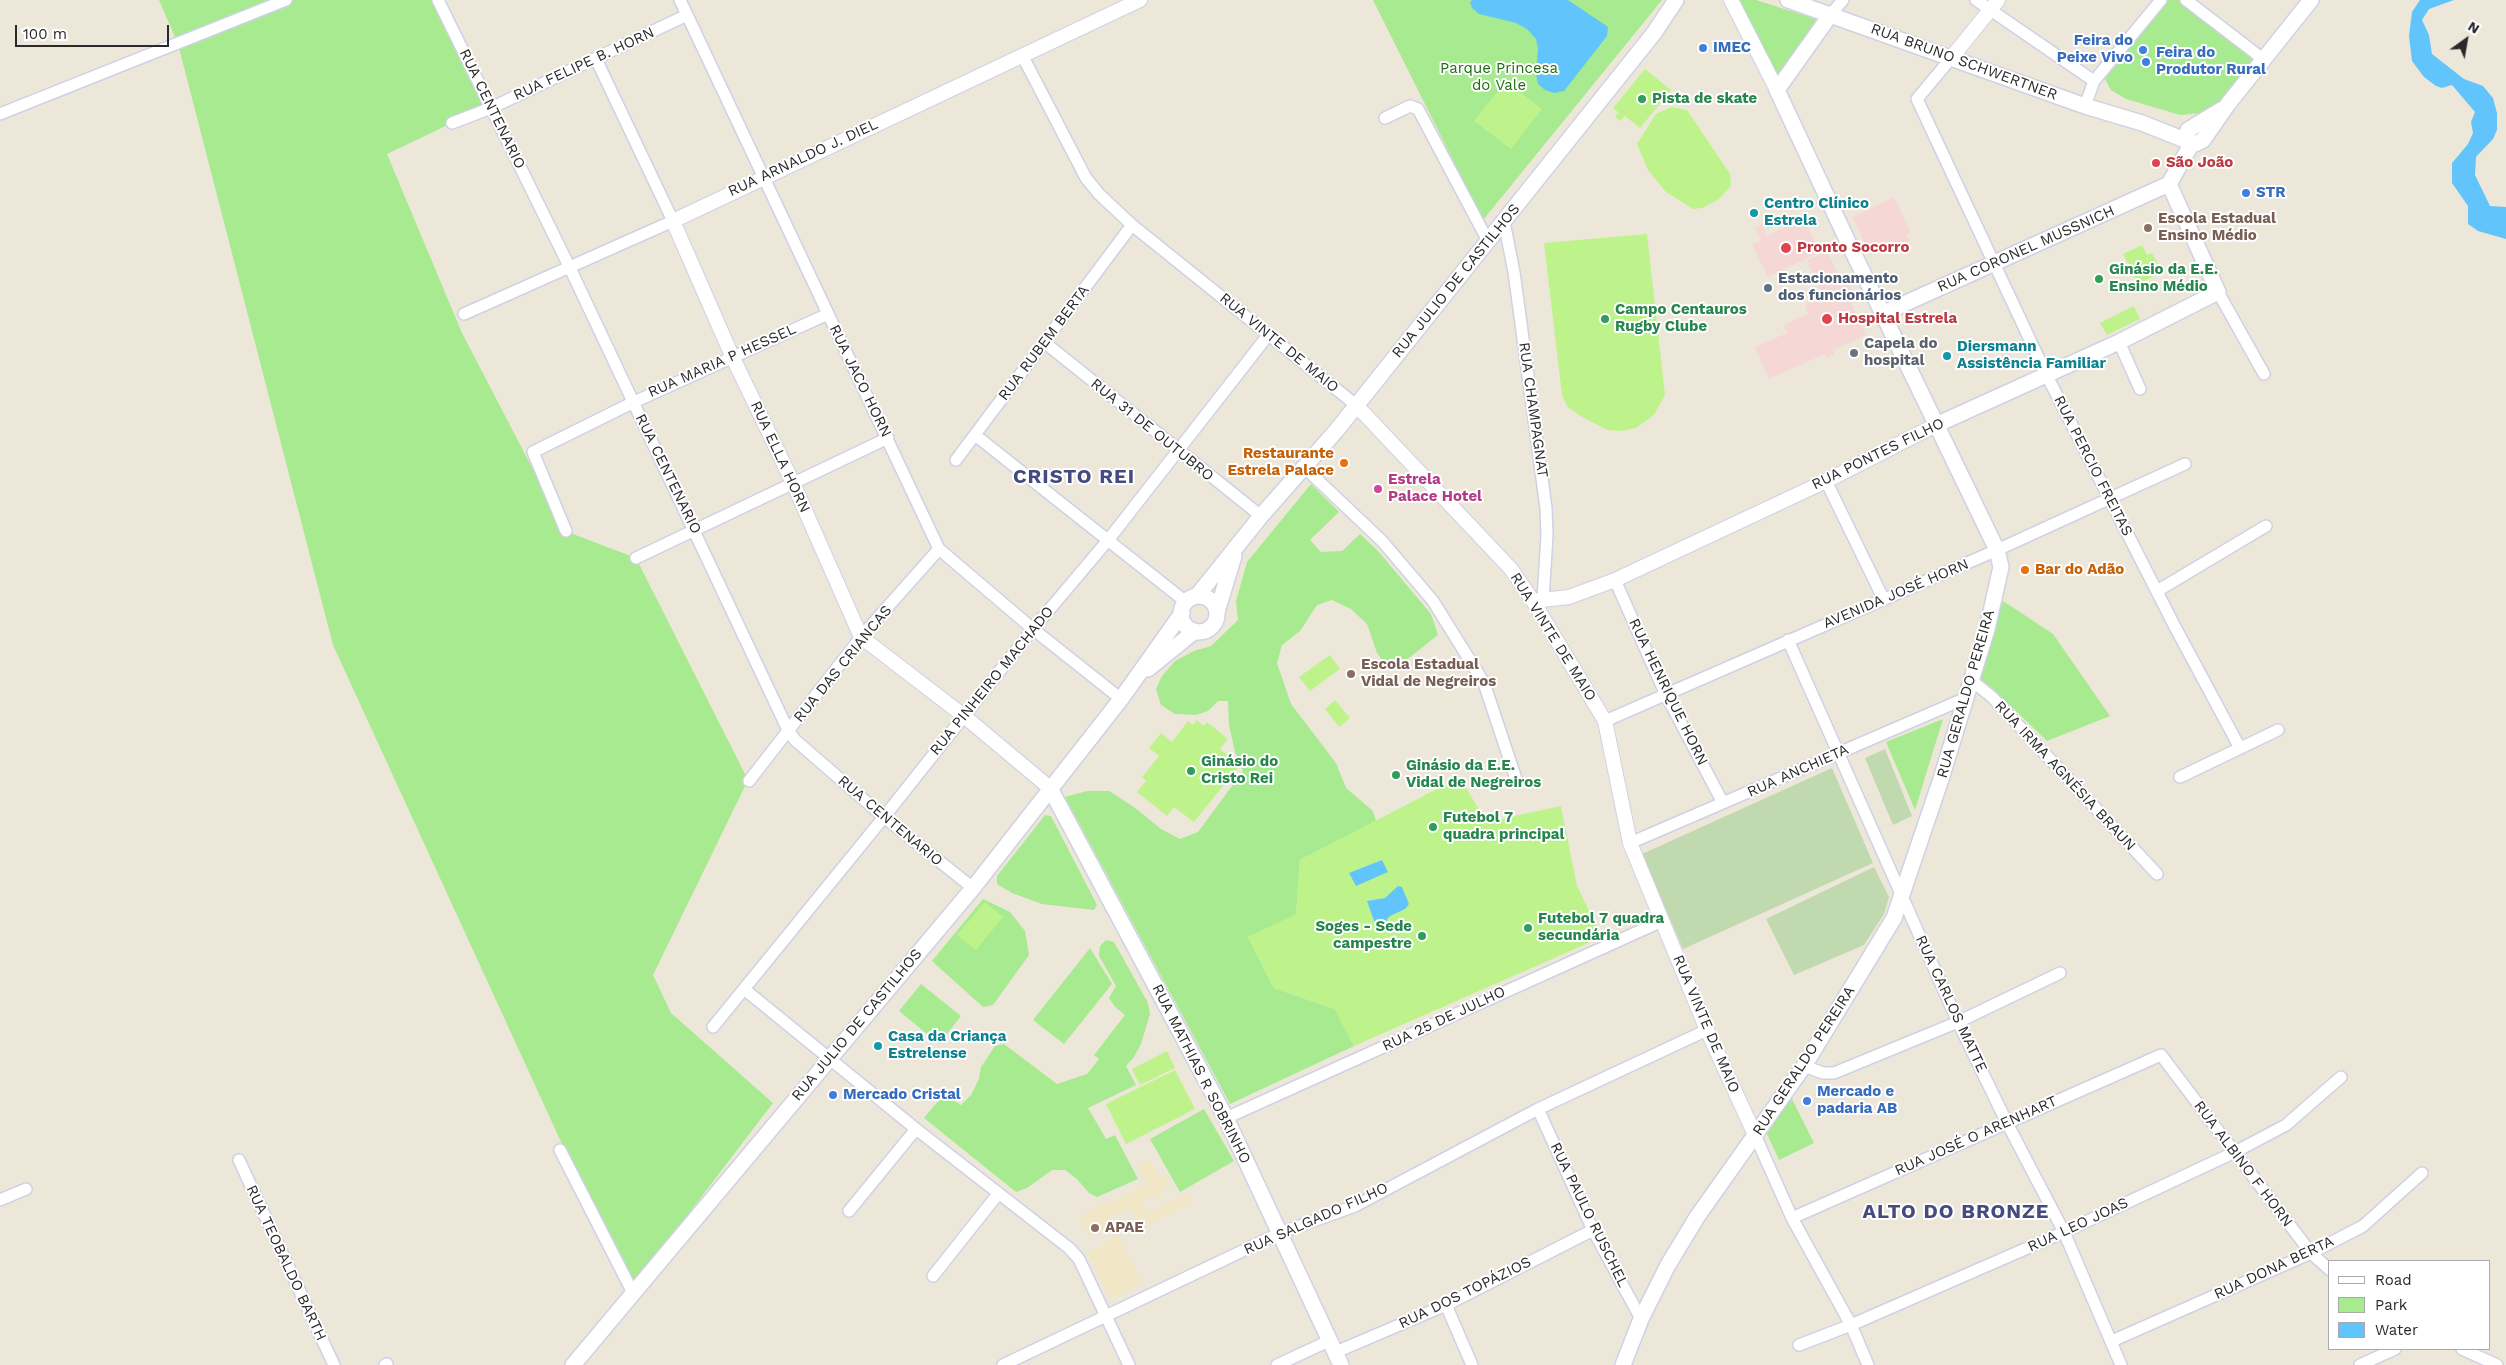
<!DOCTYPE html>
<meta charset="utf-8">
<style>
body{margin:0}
#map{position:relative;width:2506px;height:1365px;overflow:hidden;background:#ede7da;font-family:"Work Sans",sans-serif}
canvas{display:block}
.legend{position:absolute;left:2328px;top:1260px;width:162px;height:90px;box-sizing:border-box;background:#fff;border:1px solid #aaa;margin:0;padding:6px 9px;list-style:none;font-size:15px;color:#2a2a2a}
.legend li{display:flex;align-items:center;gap:10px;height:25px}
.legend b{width:25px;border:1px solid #aaa}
.north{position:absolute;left:2441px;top:15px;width:50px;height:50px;-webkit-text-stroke:4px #fff;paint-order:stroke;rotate:32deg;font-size:14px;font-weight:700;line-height:20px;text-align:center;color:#2a2a2a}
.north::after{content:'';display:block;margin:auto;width:18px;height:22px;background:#2a2a2a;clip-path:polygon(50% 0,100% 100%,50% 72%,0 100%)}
.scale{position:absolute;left:15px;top:25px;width:154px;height:22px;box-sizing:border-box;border:2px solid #2a2a2a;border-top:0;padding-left:6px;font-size:15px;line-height:18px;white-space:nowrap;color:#2a2a2a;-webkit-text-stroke:4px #fff;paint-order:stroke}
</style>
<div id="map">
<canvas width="2506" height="1365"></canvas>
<ul class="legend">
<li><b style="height:6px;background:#fff"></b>Road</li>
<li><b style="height:14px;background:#a7ea90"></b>Park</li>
<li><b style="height:14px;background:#61c5fb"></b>Water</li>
</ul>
<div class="north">N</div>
<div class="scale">100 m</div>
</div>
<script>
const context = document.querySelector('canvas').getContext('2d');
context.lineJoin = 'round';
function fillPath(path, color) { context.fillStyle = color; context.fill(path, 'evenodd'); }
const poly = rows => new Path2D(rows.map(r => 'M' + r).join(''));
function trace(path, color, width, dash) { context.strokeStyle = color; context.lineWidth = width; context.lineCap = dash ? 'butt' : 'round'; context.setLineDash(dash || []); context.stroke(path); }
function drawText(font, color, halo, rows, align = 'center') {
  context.font = font + ' "Work Sans",sans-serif'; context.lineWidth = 4; context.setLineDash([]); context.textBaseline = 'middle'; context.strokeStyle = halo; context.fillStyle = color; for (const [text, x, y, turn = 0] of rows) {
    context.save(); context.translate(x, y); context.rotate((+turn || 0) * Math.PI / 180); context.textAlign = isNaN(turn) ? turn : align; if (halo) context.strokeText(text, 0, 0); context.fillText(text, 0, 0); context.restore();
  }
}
fillPath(poly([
 [1150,1159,1159,1177,1165,1174,1171,1186,1159,1192,1162,1199,1157,1202,1153,1195,1143,1200,1149,1212,1188,1193,1193,1203,1140,1229,1129,1208,1110,1217,1142,1283,1110,1299,1087,1253,1107,1243,1106,1240,1113,1236,1108,1227,1088,1237,1078,1217,1146,1184,1137,1165]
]), '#f1e7c7');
fillPath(poly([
 [1894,197,1911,232,1907,235,1909,241,1904,252,1892,248,1893,244,1890,243,1870,254,1852,217],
 [1804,218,1820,252,1768,277,1752,244,1761,240,1755,227,1762,224,1767,236],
 [1827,251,1839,276,1844,274,1852,291,1847,294,1866,335,1833,350,1834,355,1827,358,1825,354,1769,379,1755,347,1787,333,1784,325,1808,314,1805,305,1823,296,1807,260]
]), '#f5d7d6');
fillPath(poly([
 [159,0,438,0,491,108,452,123,387,154,462,333,565,531,636,558,748,780,653,975,671,1013,773,1103,634,1285,562,1144,333,645,178,44],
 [1373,0,1662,0,1483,220],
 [1740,0,1756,0,1819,20,1778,79],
 [2167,0,2178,0,2255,59,2217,107,2202,113,2180,115,2126,99,2111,90,2105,79],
 [1311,484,1339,512,1310,540,1321,552,1342,551,1360,534,1378,551,1431,614,1438,635,1401,664,1386,666,1377,653,1367,624,1351,609,1332,600,1317,605,1300,631,1282,645,1277,663,1291,704,1336,763,1346,788,1373,811,1376,821,1300,860,1296,915,1248,937,1274,988,1335,1009,1354,1046,1230,1104,1065,797,1087,791,1109,791,1134,807,1161,829,1180,839,1198,832,1243,771,1235,752,1229,725,1228,701,1218,701,1208,711,1196,715,1175,714,1161,705,1156,689,1162,676,1175,661,1194,651,1211,646,1238,620,1236,601,1247,562],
 [2003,601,2053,634,2110,716,2047,741,1992,688,1978,679],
 [1943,719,1915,810,1886,742],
 [1045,815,1051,816,1097,905,1094,910,1042,904,1012,893,997,884,997,876],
 [983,899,1010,912,1025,931,1029,955,993,1005,983,1007,932,961],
 [1106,940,1114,942,1148,1003,1150,1014,1141,1044,1134,1057,1126,1066,1136,1085,1088,1108,1106,1139,1115,1135,1138,1179,1097,1197,1089,1193,1077,1179,1065,1170,1052,1170,1027,1188,1016,1192,924,1118,944,1094,961,1105,971,1095,979,1079,981,1067,995,1046,1004,1044,1057,1084,1087,1074,1099,1059,1094,1055,1125,1015,1115,1007,1109,998,1116,986,1099,956,1100,946],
 [1090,948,1112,984,1064,1044,1033,1020],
 [921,984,961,1016,939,1044,899,1011],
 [1791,1097,1814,1143,1779,1160,1767,1134],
 [1204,1109,1234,1161,1180,1192,1150,1139]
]), '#a7ea90');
fillPath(poly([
 [1885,749,1912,816,1893,825,1865,758],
 [1832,768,1873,863,1683,949,1642,854],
 [1874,867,1889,897,1884,914,1864,945,1794,975,1766,919]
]), '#c0d9af');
fillPath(poly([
 [1645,69,1671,90,1640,128,1625,116,1620,121,1615,117,1618,112,1613,108],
 [1506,81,1542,109,1511,149,1474,121],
 [1671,107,1687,110,1730,174,1731,186,1719,199,1702,208,1693,209,1666,192,1648,170,1637,144,1656,114],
 [1647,234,1665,395,1654,415,1636,428,1621,431,1607,430,1577,414,1567,406,1562,395,1544,243],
 [2142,245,2147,255,2152,253,2162,272,2138,284,2123,254],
 [2134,306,2140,319,2107,335,2100,323],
 [1330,655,1340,669,1310,691,1299,677],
 [1335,700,1350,718,1339,727,1325,709],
 [1197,720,1204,726,1207,722,1228,739,1220,749,1240,765,1194,822,1174,807,1167,816,1137,792,1146,781,1142,777,1159,756,1149,748,1161,733,1172,742,1188,721,1193,725],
 [1460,777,1486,822,1561,806,1577,886,1602,937,1354,1046,1335,1009,1274,988,1248,937,1296,914,1300,860],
 [985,902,1003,917,976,950,957,935],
 [1167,1051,1175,1068,1140,1085,1132,1069],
 [1175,1070,1195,1109,1126,1144,1106,1104]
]), '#bef38b');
fillPath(poly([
 [1472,0,1568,0,1608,27,1607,36,1564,91,1554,93,1545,90,1538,84,1536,74,1538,49,1536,39,1527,29,1516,23,1479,14,1472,8,1470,2],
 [2420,0,2454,0,2429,9,2422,20,2429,35,2432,54,2464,79,2483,86,2493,98,2497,113,2497,130,2493,139,2476,157,2475,175,2490,206,2506,207,2506,239,2478,231,2468,224,2468,206,2452,183,2452,163,2468,144,2473,133,2471,122,2475,112,2452,85,2442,88,2436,86,2424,77,2412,61,2409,36,2412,12],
 [1382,860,1388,872,1356,886,1349,873],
 [1398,886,1402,887,1409,904,1405,909,1390,916,1387,919,1386,927,1379,929,1374,921,1367,901,1385,898]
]), '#61c5fb');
const minor = poly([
 [438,0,569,266,788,730,795,740,884,817,973,888],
 [680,0,939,549,1033,629,1121,699],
 [1976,0,2094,81],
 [2186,0,2263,59],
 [1831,14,1843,0],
 [1022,55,1086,178,1099,194,1132,225,1356,405],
 [1952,57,1917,99,2046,374,2174,625,2240,748],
 [2085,106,2094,81,2161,0],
 [0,114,286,0],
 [1385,118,1410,106,1418,109,1488,241],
 [452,123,491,108,687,15],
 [1504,222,1514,272,1546,508,1547,535,1543,600],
 [2218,292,2264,374],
 [464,314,673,221,596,59],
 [1044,342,1261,516],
 [2119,342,2140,389],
 [975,435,1186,602],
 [956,460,1132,225],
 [1304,467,1382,541,1433,601,1484,683,1516,779],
 [1826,481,1883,598],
 [566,531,533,452,634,402,828,314],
 [636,558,888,438],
 [1615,580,1665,693,1723,803],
 [2157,591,2266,526],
 [1788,640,1958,1022,2007,1123,2064,1232,2121,1365],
 [1971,680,1992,697,2157,874],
 [1605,721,1997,550,2185,464],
 [2180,777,2278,730],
 [749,781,861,637,939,549],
 [1630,843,1966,698],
 [744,989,916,1129,1069,1248,1079,1259,1129,1365],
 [713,1027,884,817,1033,629,1109,539,1269,334],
 [1804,1066,1823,1073,1834,1073,1958,1022,2060,973],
 [1538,1109,1593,1230,1641,1319],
 [1226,1118,1662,921],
 [1755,1135,1792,1218,1851,1325,1868,1365],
 [560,1150,632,1291],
 [239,1160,334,1365],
 [0,1200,26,1189],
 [849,1211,916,1129],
 [1792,1218,2161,1055,2311,1253,2330,1270],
 [933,1276,998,1194],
 [1446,1305,1472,1365],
 [2112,1341,2311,1253,2363,1226,2422,1173],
 [1799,1345,1851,1325,2064,1232,2233,1153,2286,1125,2341,1077],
 [2462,1349,2497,1365],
 [1336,1352,1446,1305,1593,1230],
 [385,1365,387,1364],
 [1003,1365,1280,1233,1355,1206,1538,1109,1707,1030],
 [1277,1365,1331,1340],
 [2360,1365,2395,1349]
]);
const tertiary = poly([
 [1731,0,1777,90],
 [1952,57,1998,0],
 [1356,405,1511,569,1533,601,1605,721,1630,843,1707,1030,1755,1135],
 [1533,601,1569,597,1615,580,1826,481,1938,424],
 [1050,788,964,716,861,637,793,483,732,356,673,221,1140,0]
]);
const secondary = poly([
 [1788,0,2085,106,2142,123,2195,144,2203,140,2228,104,2311,0],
 [2189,142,2187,136,2188,130,2221,110],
 [2169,184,2192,143],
 [1884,313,2169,184],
 [1938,424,2119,342,2218,292,2169,184],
 [1197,596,1261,516,1336,431,1654,33,1676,0],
 '1181 614a18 18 0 1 1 36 0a18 18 0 1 1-36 0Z',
 [1217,612,1234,556],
 [1148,669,1195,631],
 [1050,788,1226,1118,1341,1365],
 [573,1365,973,888,1121,699,1182,613],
 [1623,1365,1641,1319,1668,1265,1697,1217,1804,1066,1894,918,1941,779,1987,629,2001,567,1997,550,1849,244,1777,90,1831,14]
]);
trace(minor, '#cfd1e4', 14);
trace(tertiary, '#cfd1e4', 16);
trace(secondary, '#cfd1e4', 18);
trace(minor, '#fff', 11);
trace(tertiary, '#fff', 14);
trace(secondary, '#fff', 15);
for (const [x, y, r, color] of [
 [1703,48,5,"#3f7fe0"],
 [2143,50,5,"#3f7fe0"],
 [2146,62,5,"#3f7fe0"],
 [1642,99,5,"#2e9e5b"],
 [2156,163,5,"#e0444e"],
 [2246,193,5,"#3f7fe0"],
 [1754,213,5,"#0f9aa8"],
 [2148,228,5,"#8d6e63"],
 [1786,248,6,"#e0444e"],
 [2099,279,5,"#2e9e5b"],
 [1768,288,5,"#5c6f8a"],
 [1605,319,5,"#2e9e5b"],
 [1827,319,6,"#e0444e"],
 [1854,353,5,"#6b7280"],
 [1947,356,5,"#0f9aa8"],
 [1344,463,5,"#e8710a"],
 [1378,489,5,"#d1479c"],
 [2025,570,5,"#e8710a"],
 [1351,674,5,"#8d6e63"],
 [1191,771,5,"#2e9e5b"],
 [1396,775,5,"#2e9e5b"],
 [1433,827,5,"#2e9e5b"],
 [1528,928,5,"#2e9e5b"],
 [1422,936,5,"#2e9e5b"],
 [878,1046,5,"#0f9aa8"],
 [833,1095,5,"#3f7fe0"],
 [1807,1101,5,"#3f7fe0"],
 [1095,1228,5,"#8d6e63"]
]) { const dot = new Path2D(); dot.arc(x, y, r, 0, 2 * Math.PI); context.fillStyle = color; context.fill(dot); trace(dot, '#fff', 2); }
drawText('bold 15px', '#366cbe', '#fff', [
 ["Feira do",2133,41,"right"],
 ["Peixe Vivo",2133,58,"right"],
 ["IMEC",1713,48],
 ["Feira do",2156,53],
 ["Produtor Rural",2156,70],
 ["STR",2256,193],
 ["Mercado e",1817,1092],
 ["padaria AB",1817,1109],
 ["Mercado Cristal",843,1095]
], 'left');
drawText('15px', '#2a2a2a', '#fff', [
 ["RUA BRUNO SCHWERTNER",1964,62,20],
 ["RUA FELIPE B. HORN",584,64,-25],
 ["RUA CENTENARIO",492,109,64],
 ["RUA ARNALDO J. DIEL",803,158,-25],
 ["RUA CORONEL MUSSNICH",2026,249,-24],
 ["RUA JULIO DE CASTILHOS",1456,281,-51],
 ["RUA RUBEM BERTA",1044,343,-53],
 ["RUA VINTE DE MAIO",1279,343,39],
 ["RUA MARIA P HESSEL",722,361,-24],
 ["RUA JACO HORN",860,381,64],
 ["RUA CHAMPAGNAT",1533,410,82],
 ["RUA 31 DE OUTUBRO",1152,430,39],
 ["RUA PONTES FILHO",1878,454,-26],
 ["RUA ELLA HORN",780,457,65],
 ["RUA PERCIO FREITAS",2093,466,63],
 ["RUA CENTENARIO",668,474,64],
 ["AVENIDA JOSÉ HORN",1896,594,-23],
 ["RUA VINTE DE MAIO",1553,637,58],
 ["RUA DAS CRIANCAS",843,664,-51],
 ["RUA PINHEIRO MACHADO",992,681,-51],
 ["RUA HENRIQUE HORN",1668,692,64],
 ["RUA GERALDO PEREIRA",1966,694,-74],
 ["RUA ANCHIETA",1798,771,-24],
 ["RUA IRMA AGNÉSIA BRAUN",2065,776,47],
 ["RUA CENTENARIO",890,821,40],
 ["RUA CARLOS MATTE",1951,1004,65],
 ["RUA 25 DE JULHO",1444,1019,-25],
 ["RUA VINTE DE MAIO",1706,1024,67],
 ["RUA JULIO DE CASTILHOS",857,1025,-50],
 ["RUA GERALDO PEREIRA",1804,1061,-57],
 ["RUA MATHIAS R SOBRINHO",1201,1074,63],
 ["RUA JOSÉ O ARENHART",1976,1136,-24],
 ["RUA ALBINO F HORN",2243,1164,53],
 ["RUA PAULO RUSCHEL",1589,1215,64],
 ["RUA SALGADO FILHO",1316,1219,-24],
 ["RUA LEO JOAS",2078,1225,-25],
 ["RUA TEOBALDO BARTH",286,1263,65],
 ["RUA DONA BERTA",2274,1268,-25],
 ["RUA DOS TOPÁZIOS",1465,1293,-26]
]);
drawText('15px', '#1d6e12', '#fff', [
 ["Parque Princesa",1499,69],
 ["do Vale",1499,86]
]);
drawText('bold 15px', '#27864d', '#fff', [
 ["Pista de skate",1652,99],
 ["Ginásio da E.E.",2109,270],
 ["Ensino Médio",2109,287],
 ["Campo Centauros",1615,310],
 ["Rugby Clube",1615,327],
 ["Ginásio do",1201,762],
 ["Cristo Rei",1201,779],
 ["Ginásio da E.E.",1406,766],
 ["Vidal de Negreiros",1406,783],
 ["Futebol 7",1443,818],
 ["quadra principal",1443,835],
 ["Futebol 7 quadra",1538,919],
 ["secundária",1538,936],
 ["Soges - Sede",1412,927,"right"],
 ["campestre",1412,944,"right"]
], 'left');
drawText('bold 15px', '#be3a42', '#fff', [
 ["São João",2166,163],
 ["Pronto Socorro",1797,248],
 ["Hospital Estrela",1838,319]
], 'left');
drawText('bold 15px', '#0d838f', '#fff', [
 ["Centro Clínico",1764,204],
 ["Estrela",1764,221],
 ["Diersmann",1957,347],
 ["Assistência Familiar",1957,364],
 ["Casa da Criança",888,1037],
 ["Estrelense",888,1054]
], 'left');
drawText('bold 15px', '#785e54', '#fff', [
 ["Escola Estadual",2158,219],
 ["Ensino Médio",2158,236],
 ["Escola Estadual",1361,665],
 ["Vidal de Negreiros",1361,682],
 ["APAE",1105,1228]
], 'left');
drawText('bold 15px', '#4e5e75', '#fff', [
 ["Estacionamento",1778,279],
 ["dos funcionários",1778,296]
], 'left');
drawText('bold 15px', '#5b616d', '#fff', [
 ["Capela do",1864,344],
 ["hospital",1864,361]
], 'left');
drawText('bold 15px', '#c56008', '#fff', [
 ["Restaurante",1334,454],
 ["Estrela Palace",1334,471],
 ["Bar do Adão",2035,570,"left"]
], 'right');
drawText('bold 15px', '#b23c85', '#fff', [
 ["Estrela",1388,480],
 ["Palace Hotel",1388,497]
], 'left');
context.letterSpacing = '1px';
drawText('bold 20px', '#454b7f', '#fff', [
 ["CRISTO REI",1074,477],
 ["ALTO DO BRONZE",1956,1212]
]);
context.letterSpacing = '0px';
</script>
